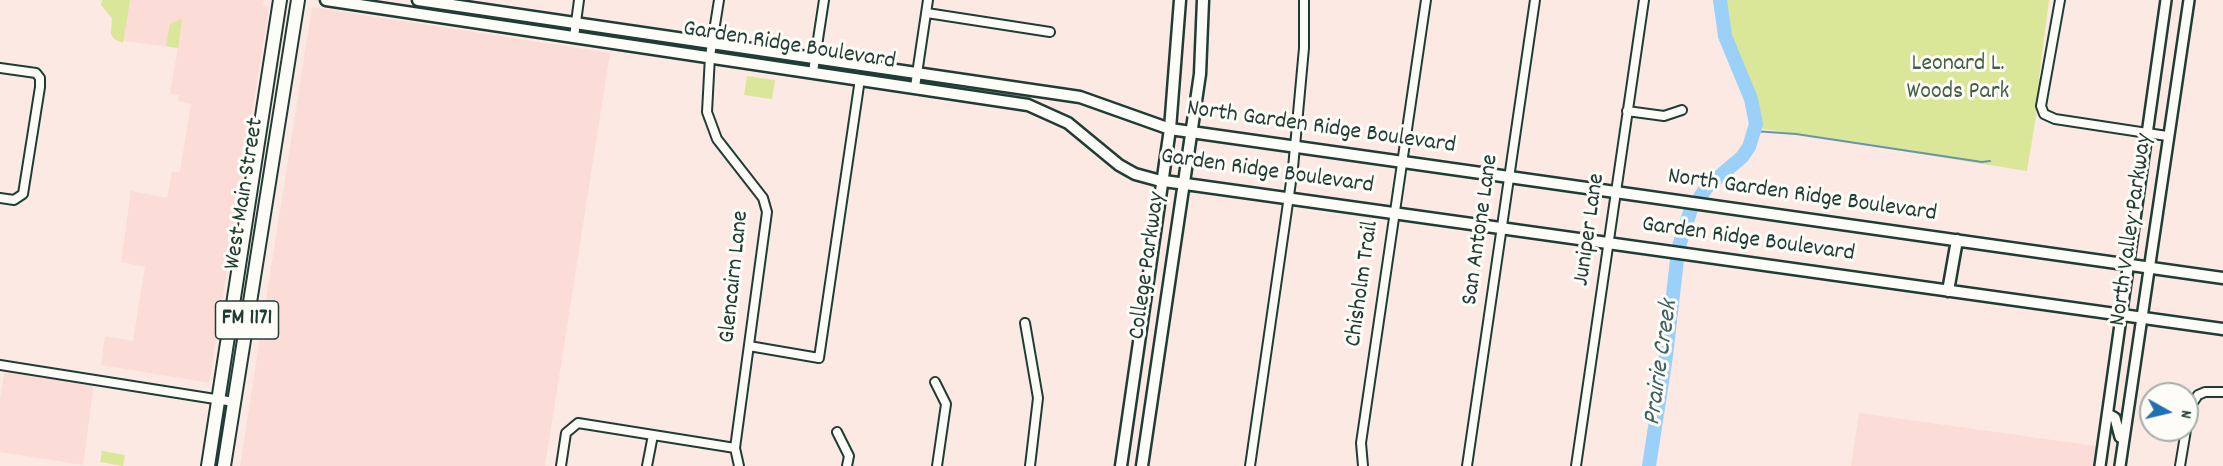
<!DOCTYPE html>
<style>
body{margin:0}
#map{position:relative;width:2223px;height:466px;overflow:hidden;background:#fce9e4;font-family:Dekko,sans-serif}
canvas{display:block}
.north{position:absolute;left:2139px;top:382px;width:60px;height:60px;box-sizing:border-box;background:#fdfcf7;border:2px solid #a4b0a9;border-radius:50%;rotate:98deg;font-size:16px;font-weight:700;line-height:24px;text-align:center;color:#1f3d34}
.north::after{content:'';display:block;margin:auto;width:21px;height:27px;background:#1f6fb2;clip-path:polygon(50% 0,100% 100%,50% 72%,0 100%)}
</style>
<div id="map">
<canvas width="2223" height="466"></canvas>
<div class="north">N</div>
</div>
<script>
const context = document.querySelector('canvas').getContext('2d');
context.lineJoin = 'round';
function fillPath(path, color) { context.fillStyle = color; context.fill(path, 'evenodd'); }
const poly = rows => new Path2D(rows.map(r => 'M' + r).join(''));
function trace(path, color, width, dash) { context.strokeStyle = color; context.lineWidth = width; context.lineCap = dash ? 'butt' : 'round'; context.setLineDash(dash || []); context.stroke(path); }
function drawText(font, color, halo, rows, align = 'center') {
  context.font = font + ' Dekko,sans-serif'; context.lineWidth = 6; context.setLineDash([]); context.textBaseline = 'middle'; context.strokeStyle = halo; context.fillStyle = color; for (const [text, x, y, turn = 0] of rows) {
    context.save(); context.translate(x, y); context.rotate((+turn || 0) * Math.PI / 180); context.textAlign = isNaN(turn) ? turn : align; if (halo) context.strokeText(text, 0, 0); context.fillText(text, 0, 0); context.restore();
  }
}
fillPath(poly([
 [129,0,264,0,263,6,269,7,209,383,101,365,105,336,133,341,145,267,121,262,131,191,167,198,172,172,180,172,191,104,178,101,179,95,170,94,178,48,123,41],
 [312,7,610,53,545,466,240,466],
 [5,369,94,383,83,465,0,452,0,398],
 [1859,413,2096,446,2093,466,1851,466]
]), '#fbdcd6');
fillPath(poly([
 [102,0,130,0,123,43,114,39,111,34,112,18,101,5],
 [1717,0,2049,0,2039,78,2042,79,2027,171,1751,127,1748,95,1721,36],
 [182,19,178,48,166,46,170,24],
 [747,76,775,80,772,99,744,95],
 [102,451,125,455,123,466,100,462]
]), '#dae698');
trace(poly([
 [1754,131,1796,134,1982,162,1990,161]
]), '#6995aa', 2);
trace(poly([
 [1700,197,1707,187,1742,157,1749,147,1756,124,1751,99,1725,36,1720,0],
 [1679,246,1691,209],
 [1649,466,1666,356,1677,260]
]), '#9bd0f9', 14);
const minor = poly([
 [719,0,710,56,707,112,717,139,763,198,767,212,735,448,739,466],
 [2060,0,2041,106,2044,114,2055,119,2167,136],
 [927,13,1050,32],
 [574,37,579,0],
 [0,68,36,73,40,78,40,87,23,194,14,200,0,198],
 [813,72,824,0],
 [915,87,928,0],
 [1627,111,1664,116,1682,110],
 [1025,323,1038,398,1030,466],
 [749,346,819,358,860,79],
 [0,365,234,402],
 [935,382,946,404,937,466],
 [2187,425,2192,404,2198,395,2205,392,2223,392],
 [837,432,849,456,847,466],
 [561,466,566,433,578,423,735,448],
 [647,466,653,435],
 [1250,466,1293,168,1304,48,1304,0],
 [1363,466,1361,443,1426,0],
 [1467,466,1535,0],
 [1576,466,1644,0],
 [2180,466,2186,430]
]);
const tertiary = poly([
 [2108,414,2115,418,2120,437],
 [2100,466,2166,0],
 [2120,466,2189,0]
]);
const secondary = poly([
 [326,0,1028,105,1068,123,1119,165,1135,174,1157,180,2223,329],
 [418,0,1080,97,1170,129,2223,278],
 [1948,291,1957,240],
 [1121,466,1170,129,1180,0],
 [1142,466,1200,74,1203,0]
]);
const primary = poly([
 [208,466,280,0],
 [224,466,298,0]
]);
trace(minor, '#1f3d34', 12);
trace(tertiary, '#1f3d34', 14);
trace(secondary, '#1f3d34', 15);
trace(primary, '#1f3d34', 16);
trace(minor, '#fdfcf7', 8);
trace(tertiary, '#fdfcf7', 9);
trace(secondary, '#fdfcf7', 10);
trace(primary, '#fdfcf7', 12);
for (const [x, y, w] of [
 [247,320,63]
]) { const box = new Path2D(); box.roundRect(x - w / 2, y - 19, w, 38, 4.5); context.fillStyle = '#fdfcf7'; context.fill(box); trace(box, '#1f3d34', 1.5); }
drawText('bold 22px', '#1f3d34', null, [
 ["FM 1171",247,320]
]);
drawText('24px', '#1f3d34', '#fdfcf7', [
 ["Garden Ridge Boulevard",789,47,9],
 ["North Garden Ridge Boulevard",1321,129,8],
 ["Garden Ridge Boulevard",1267,173,8],
 ["West Main Street",246,194,-81],
 ["North Garden Ridge Boulevard",1802,197,8],
 ["San Antone Lane",1482,230,-82],
 ["Juniper Lane",1591,230,-82],
 ["North Valley Parkway",2133,230,-82],
 ["Garden Ridge Boulevard",1748,241,8],
 ["College Parkway",1149,266,-82],
 ["Glencairn Lane",736,277,-84],
 ["Chisholm Trail",1364,284,-82]
]);
drawText('24px', '#445f48', '#fdfcf7', [
 ["Leonard L.",1958,66],
 ["Woods Park",1958,94]
]);
drawText('italic 26px', '#3e6265', '#fdfcf7', [
 ["Prairie Creek",1663,363,-82]
]);
</script>
